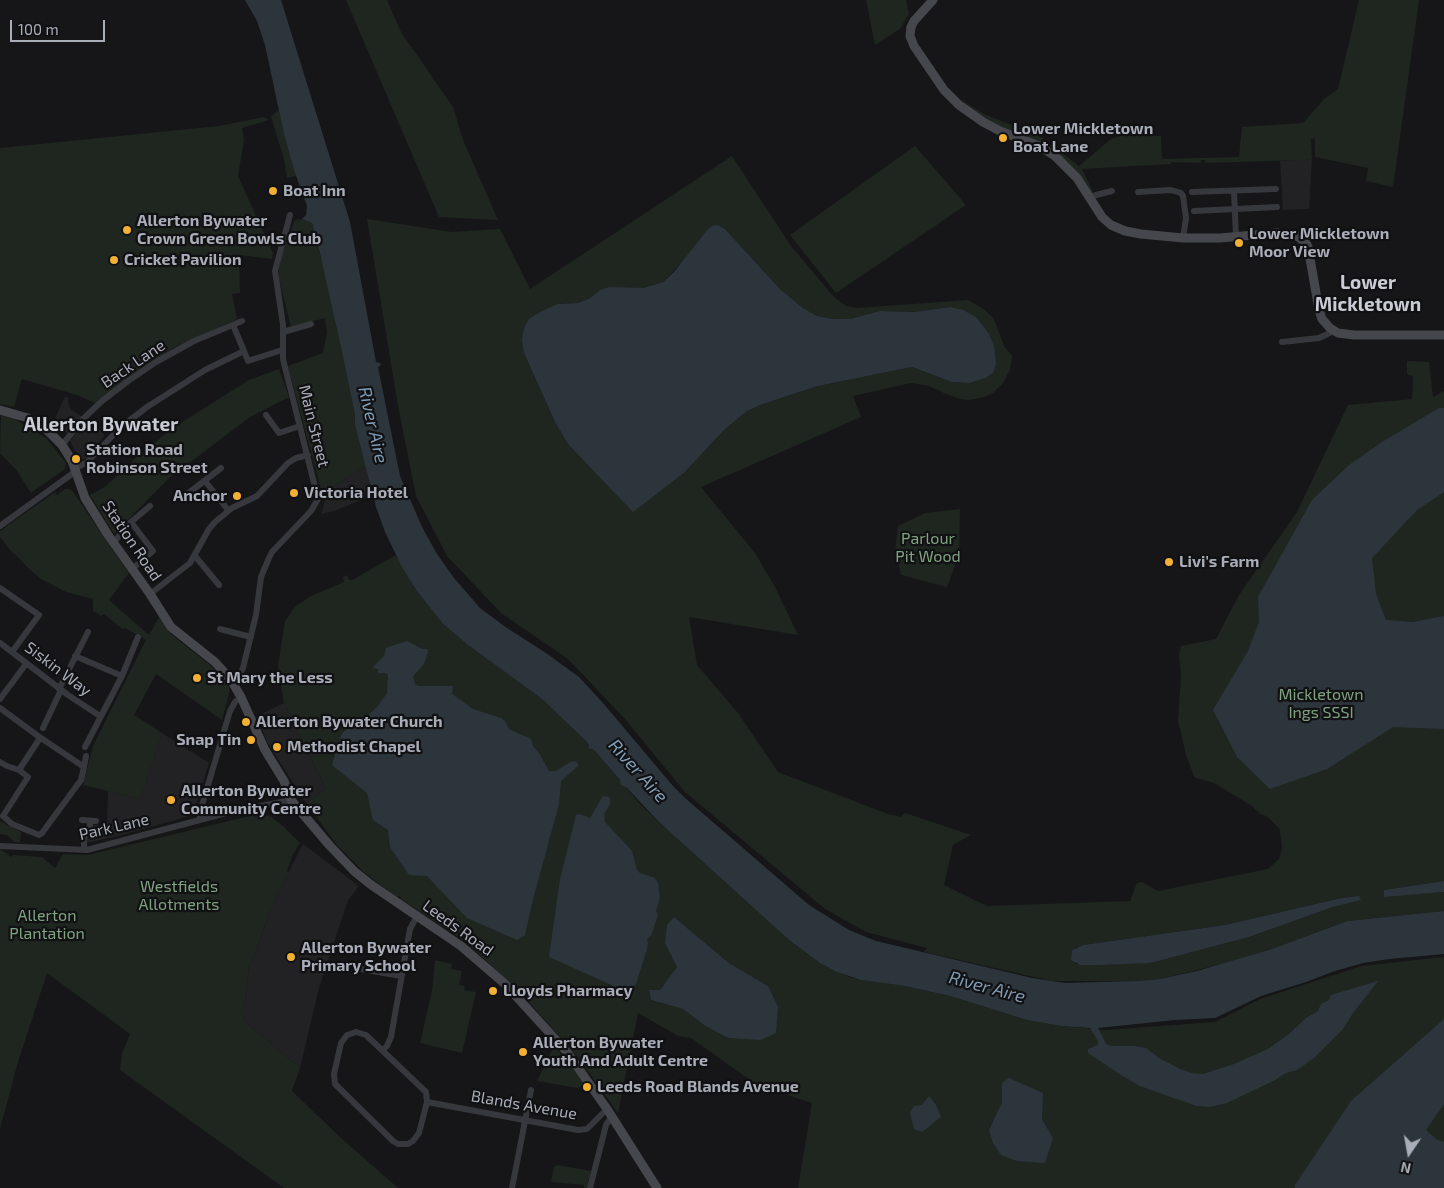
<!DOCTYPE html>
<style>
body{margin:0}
#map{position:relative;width:1444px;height:1188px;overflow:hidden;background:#161618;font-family:"Exo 2",sans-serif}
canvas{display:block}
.north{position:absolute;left:1384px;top:1128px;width:50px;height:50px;-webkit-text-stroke:4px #111113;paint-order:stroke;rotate:192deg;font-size:14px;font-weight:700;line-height:20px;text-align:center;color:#a8adb8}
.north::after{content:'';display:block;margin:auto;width:18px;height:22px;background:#a8adb8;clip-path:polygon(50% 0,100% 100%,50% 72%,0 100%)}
.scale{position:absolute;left:10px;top:20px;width:95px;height:22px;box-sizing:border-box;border:2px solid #a8adb8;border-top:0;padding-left:6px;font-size:15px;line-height:18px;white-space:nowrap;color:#a8adb8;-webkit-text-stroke:4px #111113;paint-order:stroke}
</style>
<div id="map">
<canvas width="1444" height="1188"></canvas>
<div class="north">N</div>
<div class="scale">100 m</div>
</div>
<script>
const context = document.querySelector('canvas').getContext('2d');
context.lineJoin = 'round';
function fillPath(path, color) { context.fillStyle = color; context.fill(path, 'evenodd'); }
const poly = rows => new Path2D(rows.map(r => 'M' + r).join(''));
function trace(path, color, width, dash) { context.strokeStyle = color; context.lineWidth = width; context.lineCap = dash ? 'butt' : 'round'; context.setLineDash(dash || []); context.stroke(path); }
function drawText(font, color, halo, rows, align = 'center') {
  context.font = font + ' "Exo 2",sans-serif'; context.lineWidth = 4.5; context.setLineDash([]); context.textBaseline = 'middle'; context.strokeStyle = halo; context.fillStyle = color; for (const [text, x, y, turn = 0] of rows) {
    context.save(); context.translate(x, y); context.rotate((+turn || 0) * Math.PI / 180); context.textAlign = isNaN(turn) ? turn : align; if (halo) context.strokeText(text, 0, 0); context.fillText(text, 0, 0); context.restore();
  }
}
fillPath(poly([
 [1312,159,1309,209,1283,210,1280,161],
 [65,396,69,398,68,402,71,409,82,417,67,433,53,423],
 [88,420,105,435,86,458,81,460,70,441],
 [366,466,373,495,334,511,321,514,325,501,322,493],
 [284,703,326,789,306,803,267,742,257,716],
 [162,733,209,763,193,815,118,836,86,843,86,839,94,825,107,826,108,791,140,799],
 [303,844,359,886,348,900,319,988,300,1068,243,1020,249,964,252,961,274,901]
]), '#222225');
fillPath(poly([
 [346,0,387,0,401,32,453,107,463,140,498,220,439,217],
 [866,0,906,0,909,14,900,29,875,45],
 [1359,0,1419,0,1393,187,1366,181,1368,168,1315,157,1315,138,1311,139,1312,159,1305,160,1205,163,1205,160,1201,160,1201,163,1171,162,1171,164,1082,169,1094,194,1091,193,1080,177,1003,128,975,113,960,99,984,114,1041,137,1079,166,1111,139,1120,136,1161,136,1162,159,1239,157,1242,127,1303,123,1324,99,1338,89],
 [279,110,284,134,296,176,287,178,284,159,272,120,271,116],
 [264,117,269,120,242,128,244,140,238,176,273,253,272,259,239,255,240,293,232,294,237,319,177,346,141,368,95,403,77,395,22,379,14,407,0,404,0,148,219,126],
 [915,146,966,205,836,293,790,235],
 [732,156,791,246,834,297,846,306,857,308,968,300,984,309,994,319,1004,346,1012,356,1010,370,1003,383,993,393,984,397,970,400,960,399,944,393,929,386,911,383,853,396,861,417,701,487,755,553,774,585,798,635,689,617,697,665,738,713,778,772,888,814,901,817,905,813,971,835,953,845,944,885,987,906,1130,901,1137,883,1142,882,1158,891,1268,869,1279,859,1282,849,1280,830,1273,822,1266,816,1260,814,1252,806,1214,783,1196,778,1194,776,1186,755,1178,721,1181,675,1179,655,1181,646,1216,639,1239,595,1297,512,1348,405,1412,399,1413,376,1407,374,1407,361,1429,362,1433,397,1444,391,1444,881,1384,890,1385,896,1444,892,1444,911,1347,921,1272,949,1226,963,1160,979,1136,981,1052,981,924,952,927,948,866,932,825,909,685,792,624,718,568,659,501,613,447,556,416,496,398,406,367,219,452,232,500,229,530,289],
 [718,225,725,229,780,289,803,308,817,316,833,319,850,319,880,311,914,312,950,307,993,373,986,378,970,383,952,382,912,367,818,386,763,404,747,411,724,430,685,472,568,444,555,422,524,353,558,304,578,303,590,298,600,290,643,288,663,282],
 [1337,899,1360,900,1333,907,1249,937,1166,959,1140,963,1102,965,1075,964,1075,948,1083,945,1225,925],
 [302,219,312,223,330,293,355,415,355,425,366,466,322,493,288,366,323,353,327,333,325,318,291,327,279,279,279,267,283,251,295,220],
 [279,369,289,397,250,417,167,480,114,534,90,495,106,486,140,454,176,426,249,380],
 [1,416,13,418,46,438,66,463,65,469,31,493,17,471,0,453],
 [65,489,70,489,74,493,111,548,129,573,109,600,149,635,159,617,172,635,209,664,221,676,229,687,229,694,222,720,156,674,134,715,162,733,140,799,83,785,93,746,146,640,125,628,124,629,121,628,104,614,101,616,93,611,93,599,66,592,41,579,27,567,14,553,13,554,0,537,0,531,55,492,57,495],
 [960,509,959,555,947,587,901,575,895,551,898,526,925,513],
 [396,555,417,591,443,624,468,645,542,699,586,741,591,749,594,750,641,805,659,822,789,940,820,963,849,977,861,980,905,986,950,996,1027,1020,1061,1026,1105,1030,1215,1022,1260,999,1361,966,1444,957,1444,1188,798,1188,812,1103,757,1085,691,1038,678,1036,638,1013,618,1113,578,1057,521,993,467,943,401,899,400,896,397,897,366,874,337,845,306,803,326,789,284,703,278,666,285,621,295,607,311,596,344,582,343,577,347,575,349,580,352,580],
 [674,917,729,963,768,986,704,1025,683,1009,651,1000,649,990,660,990,677,967,665,943],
 [1042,1093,1042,1119,1053,1138,995,1147,989,1130,1002,1102],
 [262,813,271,817,283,826,300,843,292,856,287,871,289,872,274,901,252,961,249,964,243,1020,300,1068,292,1091,340,1137,398,1188,284,1188,120,1070,122,1054,130,1034,47,973,18,1062,0,1129,0,849,11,857,9,859,13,855,42,857,55,868,63,854,88,855],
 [0,821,21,832,20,842,14,842,7,835,0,834],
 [435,960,452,964,451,969,462,971,459,985,465,986,464,990,476,992,462,1053,420,1043,432,991],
 [554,1046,565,1058,585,1084,578,1088,537,1081],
 [557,1165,591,1171,587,1188,584,1188,584,1185,551,1182,554,1167]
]), '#1e261f');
fillPath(poly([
 [245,0,281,0,350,222,376,362,380,363,381,365,378,367,400,476,422,527,437,554,454,578,480,608,507,628,546,653,579,677,603,703,673,786,685,798,809,905,849,930,876,941,1032,978,1065,983,1136,981,1160,979,1197,971,1272,949,1347,921,1444,911,1444,954,1389,959,1363,963,1335,971,1306,982,1261,996,1215,1018,1175,1020,1098,1028,1106,1044,1111,1046,1134,1046,1146,1048,1159,1058,1180,1069,1192,1073,1203,1074,1234,1064,1268,1049,1289,1034,1306,1018,1318,1011,1321,1004,1329,1000,1331,995,1378,981,1353,1013,1343,1029,1314,1058,1297,1070,1286,1073,1275,1080,1227,1103,1210,1107,1197,1106,1162,1094,1140,1086,1121,1075,1088,1053,1088,1049,1098,1045,1098,1041,1090,1028,1061,1026,1027,1020,950,996,905,986,861,980,837,972,820,963,789,940,659,822,626,787,621,785,620,780,594,750,589,748,589,745,586,741,542,699,468,645,443,624,417,591,402,567,385,532,376,507,355,425,355,415,341,347,317,240,312,223,302,219,306,215,307,206,294,170,284,134,265,45,257,21],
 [718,225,725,229,780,289,803,308,817,316,833,319,850,319,880,311,914,312,950,307,963,310,976,317,989,334,994,346,996,364,993,373,986,378,970,383,952,382,912,367,818,386,763,404,747,411,724,430,685,472,633,512,568,444,555,422,524,353,522,339,524,328,529,319,542,311,558,304,578,303,590,298,600,290,610,287,643,288,663,282,674,272,708,229,712,226],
 [1439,408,1444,408,1444,492,1417,510,1372,558,1376,594,1386,620,1413,622,1444,616,1444,729,1393,727,1327,769,1270,789,1237,757,1213,710,1248,651,1259,622,1258,597,1312,500,1349,465,1382,442],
 [407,641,422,649,427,649,428,652,424,664,413,676,415,684,418,686,453,686,452,694,473,709,501,718,505,721,509,729,531,739,533,746,539,753,549,771,556,771,570,762,575,761,578,763,578,766,561,781,559,804,532,903,525,935,517,940,467,918,427,876,409,875,390,847,388,830,373,820,367,793,332,765,342,733,347,729,353,729,378,706,387,693,388,675,386,673,378,673,378,669,372,668,384,656,386,648],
 [603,796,609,797,610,799,610,804,604,814,605,822,632,851,637,870,640,873,655,878,658,883,660,898,656,911,658,915,651,936,648,938,647,941,648,942,647,949,636,984,627,992,549,957,560,879,576,815,580,814,590,818],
 [1444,881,1444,892,1384,897,1384,890],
 [1359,896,1361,900,1333,907,1249,937,1166,959,1149,963,1102,965,1080,965,1071,960,1072,950,1083,945,1225,925,1337,899],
 [674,917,729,963,768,986,778,1007,776,1033,761,1040,728,1038,704,1025,683,1009,651,1000,649,990,660,990,677,967,665,943,667,925],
 [1444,1019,1444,1104,1426,1130,1436,1139,1444,1142,1444,1188,1295,1188,1295,1185,1351,1101],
 [1009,1078,1043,1093,1042,1119,1053,1138,1045,1163,1017,1161,1001,1155,993,1143,989,1130,1002,1102,1002,1083],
 [929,1096,936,1105,941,1117,922,1132,914,1129,910,1113,914,1106,922,1105]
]), '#2c353c');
trace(poly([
 [1234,191,1236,236],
 [1138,192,1171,190,1181,193,1183,196,1186,218,1183,238],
 [1192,192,1276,189],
 [1090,198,1096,195,1112,191],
 [1194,211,1277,207],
 [233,325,244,351],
 [283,332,311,324],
 [1282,342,1319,338,1334,331],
 [266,415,279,433,300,426],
 [62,445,84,418,102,401,128,381,156,362,194,341,242,321],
 [75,468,86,463,121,427,147,407,205,370,244,351,248,361,282,350],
 [205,481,228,510],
 [186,495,221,468],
 [131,522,153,551,132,569],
 [0,526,76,471],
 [113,543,131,522,150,506],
 [195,556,219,585],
 [0,588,39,615,12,652],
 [150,594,190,563,209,529,215,522,232,508,257,496,288,463,296,458,308,455],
 [220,629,251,637],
 [0,643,68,695,100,716],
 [75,656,122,676],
 [231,680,241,672,243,668,256,615,261,577,269,558,272,552,311,511,318,499,283,359,283,325,275,271,290,215],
 [59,689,88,632],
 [0,699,26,664],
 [0,708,38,736,84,767,81,780,42,833,39,835,12,824,3,816,28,777,19,770,40,738],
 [43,728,61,690],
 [85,747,122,676,138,637],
 [0,762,7,766,19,770],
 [84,767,86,756],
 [200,819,200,812,230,711,235,702,241,697],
 [82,820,96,821],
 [0,846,87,850,226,813,291,800],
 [84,850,84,837,90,826,90,821],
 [361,969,401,976],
 [356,1032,366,1035,426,1092,427,1102,419,1133,413,1141,408,1144,398,1144,393,1141,335,1084,334,1074,341,1043,347,1035,356,1032],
 [383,1050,387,1046,391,1037,410,929,417,916],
 [427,1102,578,1130,587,1129,607,1109],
 [512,1188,531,1090],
 [590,1188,606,1125,612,1116]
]), '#37383d', 6);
trace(poly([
 [933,0,914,21,911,27,910,36,914,46,944,90,959,105,983,122,1000,131,1039,146,1055,156,1077,178,1102,217,1111,225,1125,231,1141,234,1183,238,1220,238,1277,233,1297,236,1306,243,1308,247,1319,310,1322,319,1330,328,1338,333,1354,335,1444,335],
 [0,410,28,418,46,429,62,445,72,461,85,498,108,535,150,594,171,627,215,662,231,680,241,697,265,750,284,781,291,800,330,846,354,871,370,884,461,946,504,983,567,1052,607,1109,657,1188]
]), '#45474d', 9);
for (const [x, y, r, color] of [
 [1003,138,5,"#f2b134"],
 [273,191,5,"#f2b134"],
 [127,230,5,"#f2b134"],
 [1239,243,5,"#f2b134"],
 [114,260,5,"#f2b134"],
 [76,459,5,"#f2b134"],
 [294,493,5,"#f2b134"],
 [237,496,5,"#f2b134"],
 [1169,562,5,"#f2b134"],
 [197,678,5,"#f2b134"],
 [246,722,5,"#f2b134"],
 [251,740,5,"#f2b134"],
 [277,747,5,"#f2b134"],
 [171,800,5,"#f2b134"],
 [291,957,5,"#f2b134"],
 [493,991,5,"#f2b134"],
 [523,1052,5,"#f2b134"],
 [587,1087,5,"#f2b134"]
]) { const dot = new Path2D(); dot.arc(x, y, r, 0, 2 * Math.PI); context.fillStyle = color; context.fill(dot); trace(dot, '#111113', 2); }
drawText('bold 16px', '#a8adb8', '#111113', [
 ["Lower Mickletown",1013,129],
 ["Boat Lane",1013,147],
 ["Boat Inn",283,191],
 ["Allerton Bywater",137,221],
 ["Crown Green Bowls Club",137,239],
 ["Lower Mickletown",1249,234],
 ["Moor View",1249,252],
 ["Cricket Pavilion",124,260],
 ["Station Road",86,450],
 ["Robinson Street",86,468],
 ["Victoria Hotel",304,493],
 ["Anchor",227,496,"right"],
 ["Livi's Farm",1179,562],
 ["St Mary the Less",207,678],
 ["Allerton Bywater Church",256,722],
 ["Snap Tin",241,740,"right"],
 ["Methodist Chapel",287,747],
 ["Allerton Bywater",181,791],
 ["Community Centre",181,809],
 ["Allerton Bywater",301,948],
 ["Primary School",301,966],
 ["Lloyds Pharmacy",503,991],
 ["Allerton Bywater",533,1043],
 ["Youth And Adult Centre",533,1061],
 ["Leeds Road Blands Avenue",597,1087]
], 'left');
drawText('16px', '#a8adb8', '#111113', [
 ["Back Lane",133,364,-34],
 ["Main Street",314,426,76],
 ["Station Road",132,541,56],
 ["Siskin Way",58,669,37],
 ["Park Lane",114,827,-13],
 ["Leeds Road",458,928,36],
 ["Blands Avenue",524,1105,10]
]);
drawText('16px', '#7fa381', '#111113', [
 ["Parlour",928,539],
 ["Pit Wood",928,557],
 ["Mickletown",1321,695],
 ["Ings SSSI",1321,713],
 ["Westfields",179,887],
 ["Allotments",179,905],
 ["Allerton",47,916],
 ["Plantation",47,934]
]);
drawText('italic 18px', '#7f9bb3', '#111113', [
 ["River Aire",373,425,77],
 ["River Aire",638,771,48],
 ["River Aire",987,987,15]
]);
drawText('bold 19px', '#c9ccd4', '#111113', [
 ["Lower",1368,283],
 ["Mickletown",1368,305],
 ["Allerton Bywater",101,425]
]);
</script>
